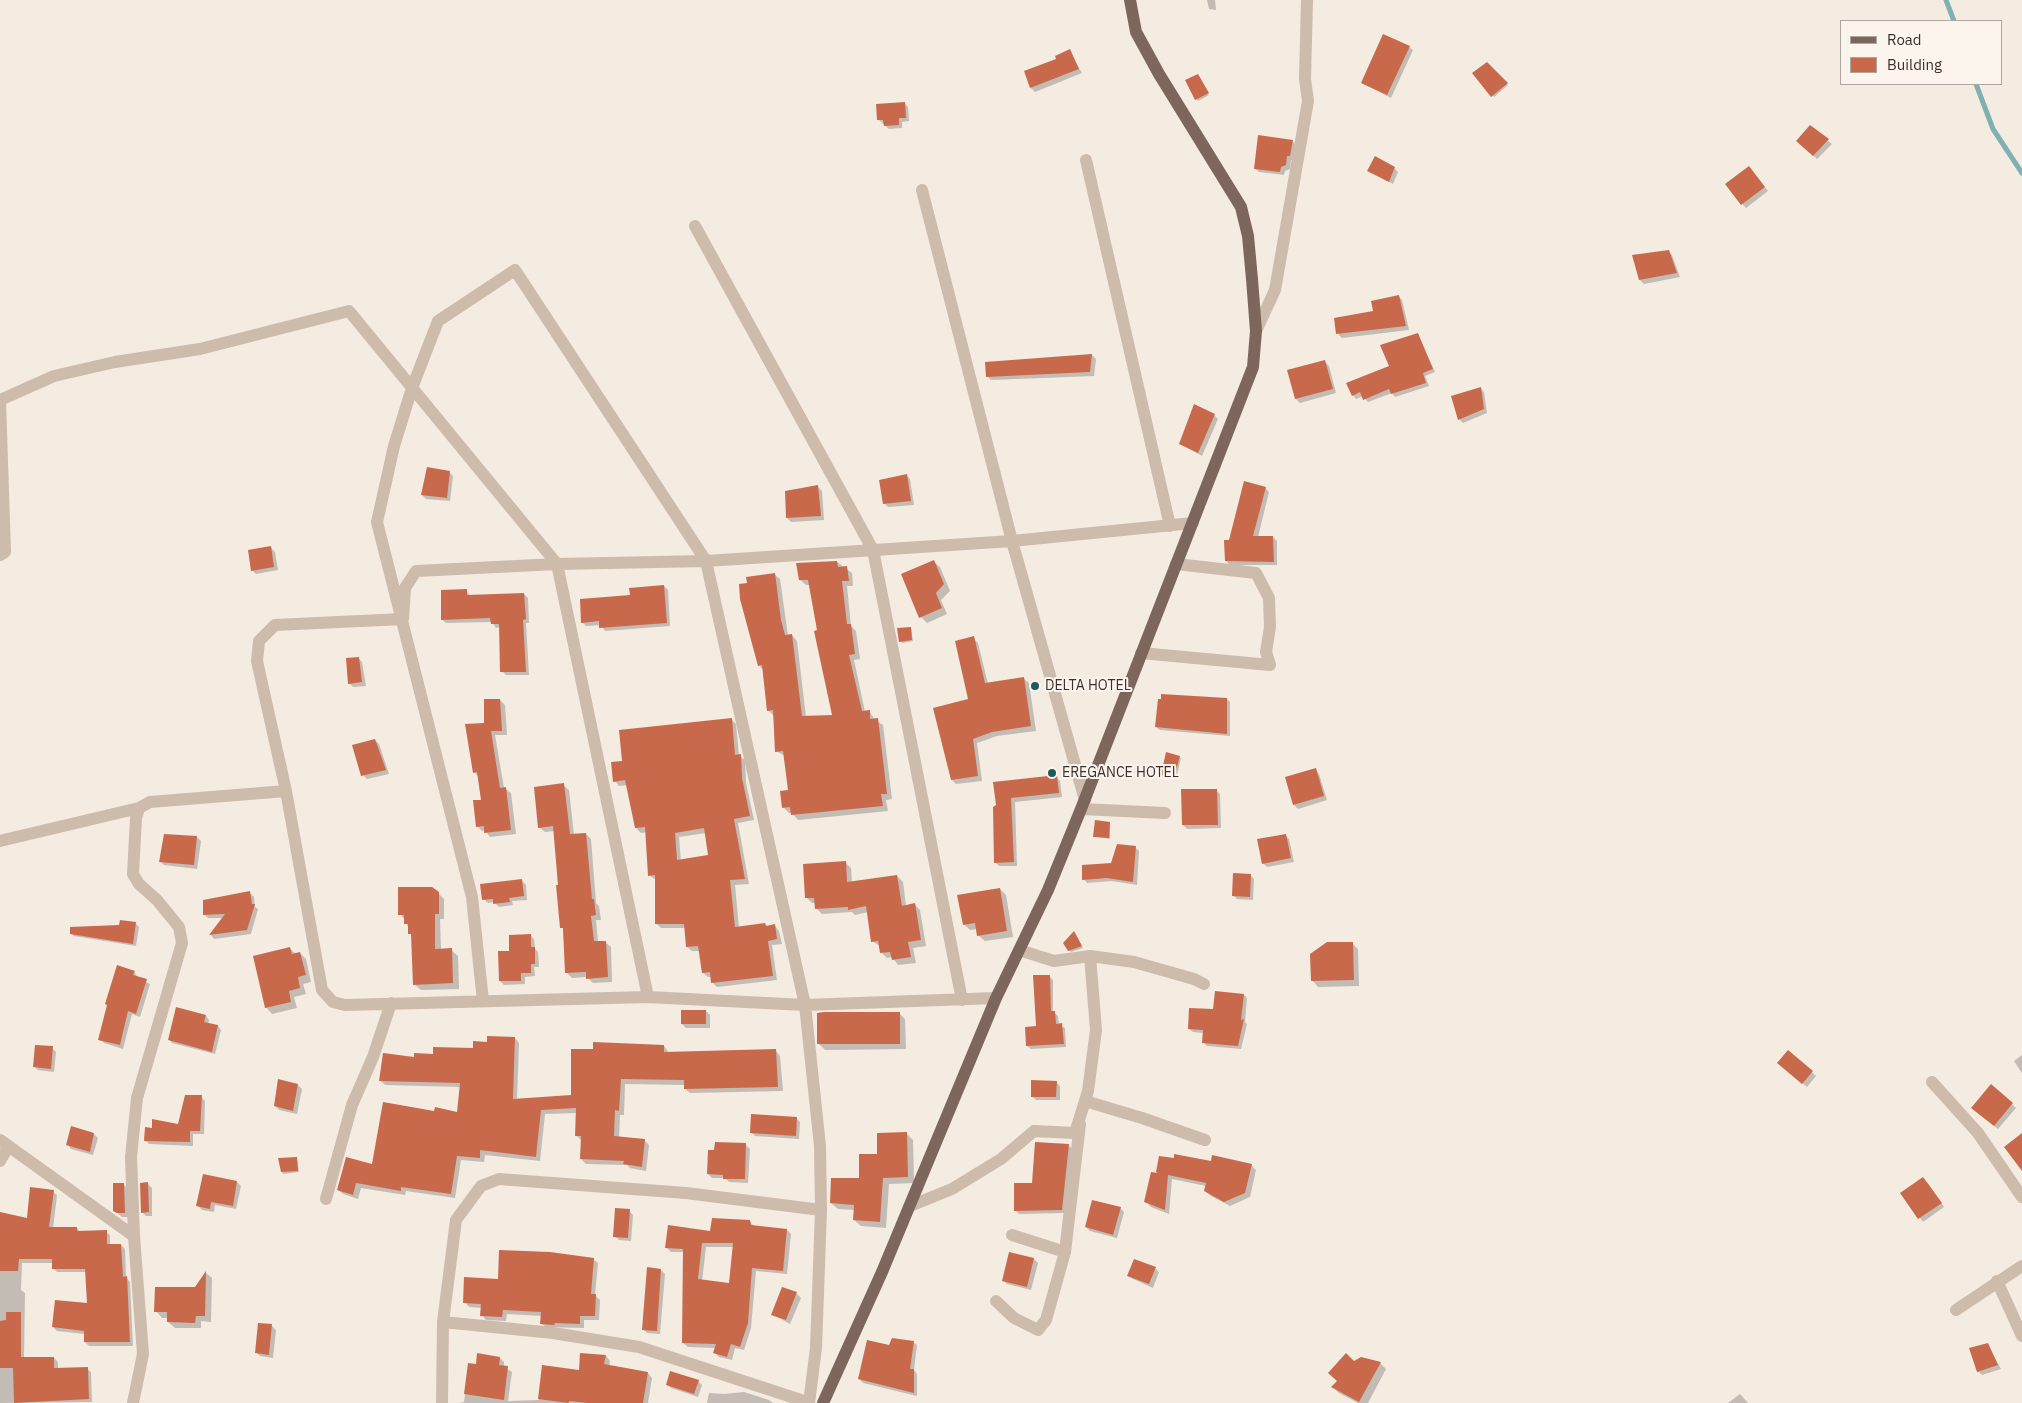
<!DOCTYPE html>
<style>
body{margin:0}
#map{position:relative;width:2022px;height:1403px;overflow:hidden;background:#f4ebe1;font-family:"IBM Plex Sans",sans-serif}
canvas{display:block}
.legend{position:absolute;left:1840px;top:20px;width:162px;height:65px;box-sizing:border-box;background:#fbf5ee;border:1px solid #aea6a0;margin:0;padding:6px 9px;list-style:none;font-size:15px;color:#3b302b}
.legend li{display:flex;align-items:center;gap:10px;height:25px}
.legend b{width:25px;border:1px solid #aea6a0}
</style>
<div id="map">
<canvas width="2022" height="1403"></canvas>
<ul class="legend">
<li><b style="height:6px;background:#7d675c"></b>Road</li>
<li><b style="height:14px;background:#c8694b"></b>Building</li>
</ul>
</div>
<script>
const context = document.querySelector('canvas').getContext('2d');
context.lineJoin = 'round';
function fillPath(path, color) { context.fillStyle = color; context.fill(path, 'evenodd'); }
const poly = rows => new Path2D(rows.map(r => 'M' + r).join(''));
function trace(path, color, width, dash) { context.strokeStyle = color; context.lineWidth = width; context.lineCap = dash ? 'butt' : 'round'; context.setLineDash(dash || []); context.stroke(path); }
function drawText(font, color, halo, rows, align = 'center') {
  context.font = font + ' "IBM Plex Sans",sans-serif'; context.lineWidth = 4; context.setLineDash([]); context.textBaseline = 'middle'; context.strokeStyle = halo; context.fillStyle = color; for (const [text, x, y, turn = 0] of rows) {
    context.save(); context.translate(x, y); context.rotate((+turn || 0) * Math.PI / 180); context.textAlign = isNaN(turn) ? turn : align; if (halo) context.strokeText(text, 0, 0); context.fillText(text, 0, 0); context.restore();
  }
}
fillPath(poly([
 [1207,0,1215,0,1216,10,1209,9],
 [1409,47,1413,50,1391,98,1362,83],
 [1069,51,1082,73,1035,92,1031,88],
 [1487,63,1508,85,1494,97,1474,74],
 [1199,77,1209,95,1198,101,1196,99],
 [904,103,908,107,909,121,902,122,902,128,889,129,879,120],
 [1811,127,1832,144,1817,159,1797,141],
 [1292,141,1296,145,1294,160,1291,160,1290,169,1285,171,1284,175,1259,172,1255,168],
 [1394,168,1398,172,1393,184,1369,170],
 [1753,172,1768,191,1746,208,1726,185],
 [1668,251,1672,255,1680,277,1644,284,1640,280],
 [1398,296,1402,300,1409,330,1342,338,1338,334],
 [1418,335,1435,372,1425,376,1429,386,1395,397,1392,393,1368,402,1363,396,1356,399,1353,395,1390,367],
 [1092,355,1096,359,1094,376,991,380,987,376],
 [1325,362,1329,366,1336,393,1300,403,1296,399,1289,371],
 [1480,388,1484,392,1487,413,1463,423,1459,419],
 [1214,415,1218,419,1202,456,1181,444],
 [449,472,453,476,450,501,426,499,422,495],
 [906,475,910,479,914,505,888,507,884,503],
 [818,487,822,491,824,520,791,522,787,518],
 [1265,488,1269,492,1258,537,1273,537,1277,541,1277,565,1230,565,1226,561,1229,541],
 [271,548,275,552,278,570,256,574,252,570],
 [933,561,940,567,950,591,941,600,947,614,927,623,921,617],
 [837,562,852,573,853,586,847,586,851,626,856,631,860,659,854,660,865,712,869,711,875,720,883,725,892,799,886,800,888,811,798,820,792,813,789,813,784,808,781,792,789,791,785,756,776,751,774,716,768,710,763,670,759,665,748,585,774,574,780,579,788,636,792,635,797,641,806,717,834,716,811,585,806,585,800,580],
 [664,586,668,590,670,626,605,631,601,625,586,626,582,622,631,597],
 [466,590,470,596,524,594,528,598,529,623,526,623,529,675,506,675,502,671,501,627,496,628,492,622,446,623,442,619],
 [911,628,913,641,902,643,901,641],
 [973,638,978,643,988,684,1024,679,1029,683,1036,731,997,736,977,743,982,781,956,784,952,780,969,700],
 [358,658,362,662,366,686,353,687,349,683],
 [1162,696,1227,699,1230,702,1230,736,1160,730,1156,727],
 [500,700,505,705,507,735,495,735,504,788,511,793,516,834,490,837,485,830,482,831,477,826,482,801,479,777,474,772],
 [731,719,736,724,739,756,745,760,746,783,754,820,738,823,749,884,735,885,739,928,765,924,768,927,775,926,779,931,782,944,772,945,777,980,717,987,712,982,712,977,708,977,703,973,700,951,692,951,687,947,686,928,661,928,656,923,656,880,649,875,647,832,641,833,636,828,628,785,619,786,615,781,623,762],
 [706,833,710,856,681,861,679,837],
 [375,740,379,744,389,774,367,779,363,775],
 [1179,757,1181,758,1176,779,1164,776,1162,774],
 [1315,770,1319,774,1327,800,1298,809,1294,805],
 [1056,777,1060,781,1062,797,1015,802,1017,866,999,866,995,862,997,806,994,783],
 [563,785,569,790,574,835,586,834,591,839,596,903,599,906,601,920,596,920,598,942,605,942,611,947,612,982,593,983,587,977,572,978,567,973,554,831,545,832,539,827],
 [1216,790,1220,794,1221,828,1187,829,1183,825],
 [1110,823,1110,839,1094,836],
 [1285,835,1289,839,1294,862,1267,867,1263,863],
 [197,837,201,841,197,869,164,865,160,861],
 [1135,847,1139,851,1137,885,1112,881,1087,883,1084,879,1112,865],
 [845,862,851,868,852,883,897,876,903,882,906,906,915,905,920,910,926,946,913,948,916,963,898,965,892,957,887,958,882,953,880,946,872,941,868,912,855,915,852,912,822,914,817,909,816,903,812,903,807,898],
 [1250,875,1254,879,1253,900,1237,899,1233,895],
 [522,881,526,885,527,900,512,901,513,905,499,907,494,902,488,903,484,899],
 [1000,889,1006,895,1013,937,985,941,978,935,977,929,970,930,964,924],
 [250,893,254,897,255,907,258,909,251,934,214,939,211,935,223,918,208,918,204,914],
 [438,893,444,899,444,919,440,919,441,950,451,950,458,956,459,989,421,990,414,984,412,936,405,920,400,914],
 [136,924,139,927,136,946,74,936,71,933],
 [1075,933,1083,948,1071,952,1069,950],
 [530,935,534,939,535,949,538,952,539,967,534,967,535,976,525,977,525,984,504,985,500,981],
 [1352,943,1358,949,1359,986,1318,987,1312,980],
 [290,949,296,954,300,953,306,959,311,982,303,984,306,994,294,997,297,1008,272,1014,266,1007],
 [134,972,138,978,150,984,140,1017,132,1014,123,1049,104,1043,100,1039],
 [1049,976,1053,980,1053,1012,1058,1016,1059,1025,1065,1028,1066,1047,1031,1049,1027,1046,1037,1028],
 [1244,995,1247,998,1245,1022,1247,1024,1241,1049,1207,1046,1203,1042,1204,1033,1193,1032,1189,1029,1214,1011],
 [706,1011,710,1015,710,1028,686,1028,682,1024],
 [899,1013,905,1019,906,1049,825,1050,819,1044],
 [206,1016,209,1020,208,1024,218,1026,221,1030,215,1054,172,1043,169,1039],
 [515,1038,519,1043,517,1099,573,1096,664,1046,669,1053,776,1051,780,1056,783,1091,690,1093,685,1089,685,1085,625,1084,624,1115,620,1115,619,1138,644,1140,649,1145,646,1171,630,1168,627,1165,586,1164,581,1159,582,1141,576,1135,577,1113,545,1114,540,1161,485,1155,484,1162,461,1160,455,1198,406,1191,405,1195,361,1188,358,1199,343,1194,338,1190,373,1166,435,1113,458,1113,461,1087,385,1085,380,1080,415,1058,474,1050,488,1043],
 [52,1048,56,1052,54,1072,38,1070,34,1066],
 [1788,1052,1816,1076,1807,1087,1783,1067],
 [2022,1055,2022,1073,2014,1061],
 [1056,1082,1060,1086,1060,1100,1036,1100,1032,1096],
 [298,1085,302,1089,297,1114,279,1110,275,1106],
 [1991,1086,2016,1108,1998,1129,1977,1112],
 [201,1097,205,1101,204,1134,193,1134,193,1146,149,1144,145,1140,153,1129,179,1126],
 [796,1118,800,1122,799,1139,755,1136,751,1132],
 [906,1133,913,1140,914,1183,889,1184,886,1228,861,1226,854,1220,855,1210,838,1209,831,1203,860,1180,878,1155],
 [94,1134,98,1138,93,1155,71,1149,68,1145],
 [1036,1143,1069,1146,1073,1149,1065,1213,1019,1214,1016,1211,1033,1184],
 [746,1145,750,1149,748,1183,729,1182,725,1178,712,1178,708,1174],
 [297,1158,299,1172,283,1174,282,1172],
 [1212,1163,1251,1165,1256,1170,1250,1197,1230,1206,1211,1196,1206,1191,1206,1186,1172,1179,1169,1214,1151,1207,1146,1202,1160,1174],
 [204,1176,237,1182,241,1186,236,1209,215,1205,214,1212,202,1210,198,1206],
 [1927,1182,1944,1207,1923,1222,1902,1193],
 [123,1184,127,1188,128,1217,122,1217,114,1210],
 [148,1184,152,1188,152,1216,146,1216,142,1212],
 [53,1192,57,1195,53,1229,77,1228,81,1233,106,1232,110,1235,110,1246,121,1245,125,1249,126,1277,130,1282,133,1346,89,1346,85,1342,85,1334,57,1331,53,1327,88,1305,86,1272,57,1272,53,1268,53,1263,22,1263,21,1290,25,1293,24,1358,54,1358,58,1362,58,1370,87,1369,91,1372,92,1402,0,1403,0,1213,28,1219],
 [1120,1208,1124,1212,1117,1238,1090,1231,1086,1227],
 [629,1211,633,1215,631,1241,619,1240,615,1236],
 [749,1221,754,1226,787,1230,791,1234,787,1274,756,1271,751,1328,744,1350,735,1348,732,1360,719,1357,715,1353,716,1348,688,1347,683,1343,684,1252,671,1252,666,1247],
 [706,1247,734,1247,730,1285,702,1281],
 [1010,1253,1034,1259,1038,1263,1031,1290,1007,1284,1003,1280],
 [593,1259,598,1263,595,1295,600,1300,599,1320,584,1320,584,1328,546,1327,541,1323,542,1316,507,1314,506,1321,486,1320,482,1315,482,1308,469,1307,465,1302,499,1280],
 [1135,1260,1156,1269,1159,1272,1153,1288,1133,1279,1129,1275],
 [661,1270,665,1274,660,1334,647,1333,643,1329],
 [206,1273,212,1278,211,1322,201,1321,201,1328,175,1328,168,1322,168,1318,162,1318,156,1311,195,1289],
 [783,1289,797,1294,801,1298,790,1324,772,1314],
 [259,1324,272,1326,276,1330,273,1358,260,1356,256,1352],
 [913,1342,917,1345,914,1370,917,1374,917,1396,863,1383,859,1379,890,1347],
 [1988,1345,2001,1369,1982,1375,1978,1371],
 [606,1356,610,1361,609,1367,648,1373,652,1378,648,1403,459,1403,464,1402,469,1364,477,1365,500,1358,504,1362,504,1367,512,1372,508,1401,539,1400,543,1366,580,1371],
 [1380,1363,1386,1369,1368,1403,1358,1403,1339,1393,1333,1387],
 [698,1381,702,1385,698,1397,671,1388,667,1384],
 [744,1392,769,1400,773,1403,707,1403,709,1393,724,1394],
 [1740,1394,1748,1403,1728,1403]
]), '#0003');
trace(poly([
 [1946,0,1954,21],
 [1976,84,1993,129,2022,173]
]), '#7fb0b2', 5);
fillPath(poly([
 [1383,34,1410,46,1387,95,1361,83],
 [1070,49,1079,69,1030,88,1024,71,1056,59,1055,56],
 [1487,62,1508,83,1491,97,1472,73],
 [1198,74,1209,93,1195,100,1185,80],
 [905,102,906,118,899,118,899,125,884,126,883,120,877,120,876,104],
 [1810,125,1829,139,1813,156,1796,141],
 [1258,135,1293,140,1290,156,1287,156,1286,165,1281,167,1280,172,1254,169],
 [1375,156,1395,167,1389,182,1367,171],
 [1749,166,1765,187,1741,205,1725,184],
 [1669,250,1677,273,1639,280,1632,255],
 [1399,295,1406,326,1336,334,1334,318,1373,311,1371,301],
 [1418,333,1433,369,1423,373,1426,383,1391,394,1389,389,1363,400,1360,392,1352,396,1346,383,1389,366,1380,345],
 [1092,354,1090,372,986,377,985,362],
 [1325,360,1333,389,1295,399,1287,370],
 [1481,387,1484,409,1458,420,1451,396],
 [1194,404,1215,414,1198,453,1179,444],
 [427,467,450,471,447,498,421,495],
 [907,474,911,501,883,504,879,480],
 [1244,481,1266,487,1253,536,1273,536,1274,562,1225,561,1224,540,1229,540],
 [818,485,821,516,786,518,785,491],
 [271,546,274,567,251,571,248,550],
 [934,560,944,584,936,593,942,608,919,618,901,574],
 [837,561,838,567,847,566,849,581,842,581,847,624,851,624,855,654,849,655,862,711,870,710,870,719,878,718,887,794,881,794,883,806,791,815,790,807,782,808,780,791,788,790,783,751,775,752,773,710,767,711,762,665,758,666,740,599,739,584,747,583,746,577,775,573,781,620,785,635,792,634,802,716,832,715,814,631,817,630,808,580,799,580,796,563],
 [664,585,667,623,599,628,599,621,581,623,580,599,630,595,629,588],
 [467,589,467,595,524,593,526,619,523,620,526,672,500,672,499,624,491,624,490,618,441,620,441,590],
 [911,627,912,640,899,642,897,628],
 [974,636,985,683,1024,677,1031,726,992,732,973,739,978,776,951,780,933,708,968,699,955,641],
 [359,657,362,682,348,684,346,658],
 [1161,694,1227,698,1227,734,1155,727,1158,699,1161,699],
 [484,699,500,699,502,731,491,731,500,788,506,787,511,830,484,833,484,826,476,827,473,800,481,800,477,772,473,773,465,724,484,723],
 [732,718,735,755,741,754,742,778,750,816,734,819,745,879,730,880,735,927,765,923,766,926,775,924,777,939,768,941,773,976,711,983,710,972,702,973,698,946,686,947,684,924,655,924,655,875,648,876,645,827,635,828,625,780,613,782,611,762,622,761,619,730],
 [704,828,708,855,677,860,675,833],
 [375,739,386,770,361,776,352,745],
 [1166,752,1180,756,1174,778,1161,775],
 [1316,768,1324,796,1293,805,1285,777],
 [1057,775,1059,793,1011,798,1014,862,994,863,993,807,996,805,993,782],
 [564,783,570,834,586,833,592,899,594,899,596,915,591,916,594,941,606,941,608,977,586,979,586,972,565,973,563,928,560,928,556,885,558,885,553,826,538,828,534,787],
 [1181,789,1217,789,1218,825,1182,825],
 [1095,820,1110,822,1109,838,1093,837],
 [164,834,197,836,194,865,159,862],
 [1286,834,1291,858,1262,864,1257,839],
 [1117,844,1136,846,1133,882,1107,878,1082,880,1082,865,1111,863],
 [846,861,847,882,897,875,902,906,915,903,921,940,908,942,911,957,892,960,890,952,880,953,878,941,871,942,866,906,848,910,848,907,815,909,814,898,805,898,803,864],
 [1233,873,1251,874,1250,897,1232,896],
 [522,879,524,896,509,898,510,902,493,904,493,899,482,900,480,884],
 [398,887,432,887,439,892,439,914,435,914,435,949,452,948,453,983,413,985,411,934,408,934,408,924,404,924,404,915,398,915],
 [1000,888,1007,931,977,936,975,923,963,925,957,895],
 [250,891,252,904,255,904,247,930,209,935,225,914,203,915,203,900],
 [120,920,136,922,133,944,70,934,70,927,119,925],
 [1074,931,1082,946,1068,951,1063,943],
 [531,934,531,947,535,947,535,964,531,964,531,973,521,973,521,981,499,981,498,951,509,951,509,935],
 [1327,942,1353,942,1354,980,1311,981,1310,954],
 [290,947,292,954,300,952,306,975,298,977,300,988,289,991,291,1002,265,1008,253,956],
 [117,965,135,971,133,975,147,979,136,1014,128,1011,120,1045,98,1040,107,1005,105,1004],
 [1033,975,1050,975,1051,1011,1055,1011,1056,1024,1062,1023,1064,1044,1026,1046,1025,1027,1036,1026],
 [1215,991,1244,994,1241,1020,1244,1019,1238,1046,1202,1043,1203,1030,1188,1029,1189,1008,1213,1009],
 [176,1007,206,1015,204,1022,218,1025,212,1052,168,1040],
 [681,1010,706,1010,706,1024,681,1024],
 [824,1012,900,1012,900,1044,817,1044,817,1013],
 [487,1036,515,1037,513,1099,571,1095,571,1049,593,1049,593,1042,664,1045,664,1052,776,1049,778,1087,684,1089,684,1080,621,1079,619,1111,615,1110,614,1136,645,1139,642,1167,623,1164,624,1161,580,1159,581,1136,575,1136,576,1108,541,1110,536,1157,480,1150,480,1158,457,1156,451,1194,401,1187,401,1191,356,1183,353,1195,337,1190,346,1157,372,1164,383,1102,434,1111,435,1107,457,1112,460,1083,379,1081,383,1053,414,1057,414,1053,433,1054,433,1047,473,1048,473,1041,487,1042],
 [35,1045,53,1046,51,1069,33,1067],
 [1788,1050,1813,1071,1802,1084,1777,1063],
 [278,1079,298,1084,293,1111,274,1106],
 [1031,1080,1057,1081,1056,1097,1031,1097],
 [1991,1084,2013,1103,1994,1126,1971,1108],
 [185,1095,202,1095,200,1131,190,1131,190,1142,144,1141,145,1127,152,1128,152,1119,178,1124],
 [751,1114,797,1117,796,1136,750,1133],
 [71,1126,94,1133,90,1152,66,1145],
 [907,1132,908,1177,883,1178,880,1222,853,1220,854,1205,830,1203,831,1178,859,1178,859,1154,877,1154,877,1133],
 [2022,1133,2022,1171,2004,1147],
 [715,1142,746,1143,745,1179,723,1179,723,1175,707,1174,708,1150,714,1150],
 [1035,1142,1069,1144,1062,1210,1014,1211,1014,1183,1032,1183],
 [1174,1154,1211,1161,1212,1155,1252,1164,1245,1193,1224,1202,1204,1191,1206,1183,1168,1175,1165,1210,1144,1202,1151,1172,1158,1173,1156,1172,1159,1156,1174,1158],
 [297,1157,298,1171,281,1172,278,1158],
 [203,1174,237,1181,233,1206,211,1202,210,1209,196,1206],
 [1923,1177,1942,1203,1918,1219,1900,1193],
 [148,1182,149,1212,141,1213,140,1183],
 [113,1183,124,1183,125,1213,117,1213,113,1211],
 [30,1187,54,1190,49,1227,77,1227,77,1231,107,1230,107,1244,121,1244,123,1277,127,1276,130,1342,84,1342,84,1331,52,1327,55,1300,87,1303,85,1269,52,1269,52,1259,19,1259,18,1271,0,1271,0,1212,27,1218],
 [1092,1200,1121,1207,1113,1235,1085,1227],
 [615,1208,630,1209,628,1238,613,1237],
 [712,1218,750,1220,751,1225,787,1229,783,1271,752,1268,748,1323,740,1347,731,1344,727,1357,713,1353,716,1344,682,1343,683,1249,665,1248,668,1225,710,1231],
 [702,1243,733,1243,729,1283,698,1279],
 [499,1250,550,1252,594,1258,591,1294,596,1294,595,1316,580,1316,580,1324,555,1323,554,1325,540,1324,541,1312,503,1310,502,1317,480,1316,481,1304,463,1303,464,1277,498,1279],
 [1009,1252,1034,1258,1027,1287,1002,1281],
 [1134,1259,1156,1267,1149,1284,1127,1276],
 [647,1267,661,1269,657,1331,642,1330],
 [206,1271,205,1316,196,1316,195,1323,167,1322,167,1312,154,1312,155,1287,195,1287],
 [782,1287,797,1292,786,1320,771,1315],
 [6,1312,21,1312,21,1357,54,1357,54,1368,88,1367,89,1399,14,1403,13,1368,0,1368,0,1321,6,1320],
 [258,1323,272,1324,269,1355,255,1353],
 [892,1338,914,1341,910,1369,914,1369,914,1393,858,1379,867,1340,889,1345],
 [1988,1343,1998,1365,1977,1372,1969,1348],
 [477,1353,500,1357,499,1365,508,1366,504,1400,464,1394,468,1363,476,1364],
 [580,1353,606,1355,604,1364,648,1372,643,1403,587,1403,570,1401,568,1403,538,1399,542,1365,579,1370],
 [1346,1353,1354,1361,1361,1357,1381,1362,1359,1402,1331,1387,1337,1381,1328,1373],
 [670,1371,699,1380,694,1394,666,1385]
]), '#c8694b');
trace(poly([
 [1086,160,1170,526],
 [922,190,1012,541,1085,800],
 [695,226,873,550,962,1000],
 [1256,331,1275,290,1308,101,1305,79,1307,0],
 [0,400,54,376,115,362,200,349,349,311,557,564,648,997],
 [0,401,5,552,0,555],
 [1141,653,1270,665,1266,652,1270,627,1269,598,1256,573,1176,564],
 [1081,809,1165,813],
 [0,841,139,808],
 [1090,956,1134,962,1194,979,1204,984],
 [996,998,805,1005,648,997,345,1005,333,1002,322,990,286,791,257,661,259,641,275,625,403,619,405,588,416,571,557,564,706,561,1012,541,1193,523],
 [483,1001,472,897,377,522,394,446,412,388,438,321,515,270,706,561,805,1005,820,1146,821,1210,816,1348,809,1403],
 [1932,1082,1978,1133,2022,1197],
 [1085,1101,1142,1118,1205,1140],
 [0,1140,134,1236],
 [0,1161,8,1147],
 [326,1199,352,1105,373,1057,391,1003],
 [910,1206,952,1189,1001,1159,1034,1131,1075,1133,1088,1091,1096,1030,1090,956,1054,961,1019,950],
 [1012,1235,1065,1252],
 [1997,1281,2022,1336],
 [996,1301,1014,1318,1038,1330,1046,1320,1065,1252,1080,1124],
 [1956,1310,2022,1266],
 [443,1322,553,1333,639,1347,807,1402],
 [133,1403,143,1354,134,1236,131,1157,137,1098,182,943,179,927,157,900,139,884,133,874,136,818,139,808,150,802,286,791],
 [442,1403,443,1322,456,1220,481,1186,499,1179,686,1193,821,1210]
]), '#cdbbac', 12);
trace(poly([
 [823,1403,882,1272,996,998,1048,890,1081,809,1253,367,1256,331,1252,279,1248,236,1241,207,1159,74,1136,32,1130,0]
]), '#7d675c', 12);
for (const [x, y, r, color] of [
 [1035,686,5,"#1f5a5e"],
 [1052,773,5,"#1f5a5e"]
]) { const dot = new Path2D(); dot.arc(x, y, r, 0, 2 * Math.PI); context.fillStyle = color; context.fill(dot); trace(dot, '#fbf5ee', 2); }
drawText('14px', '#3b302b', '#fbf5ee', [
 ["DELTA HOTEL",1045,686],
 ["EREGANCE HOTEL",1062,773]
], 'left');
</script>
